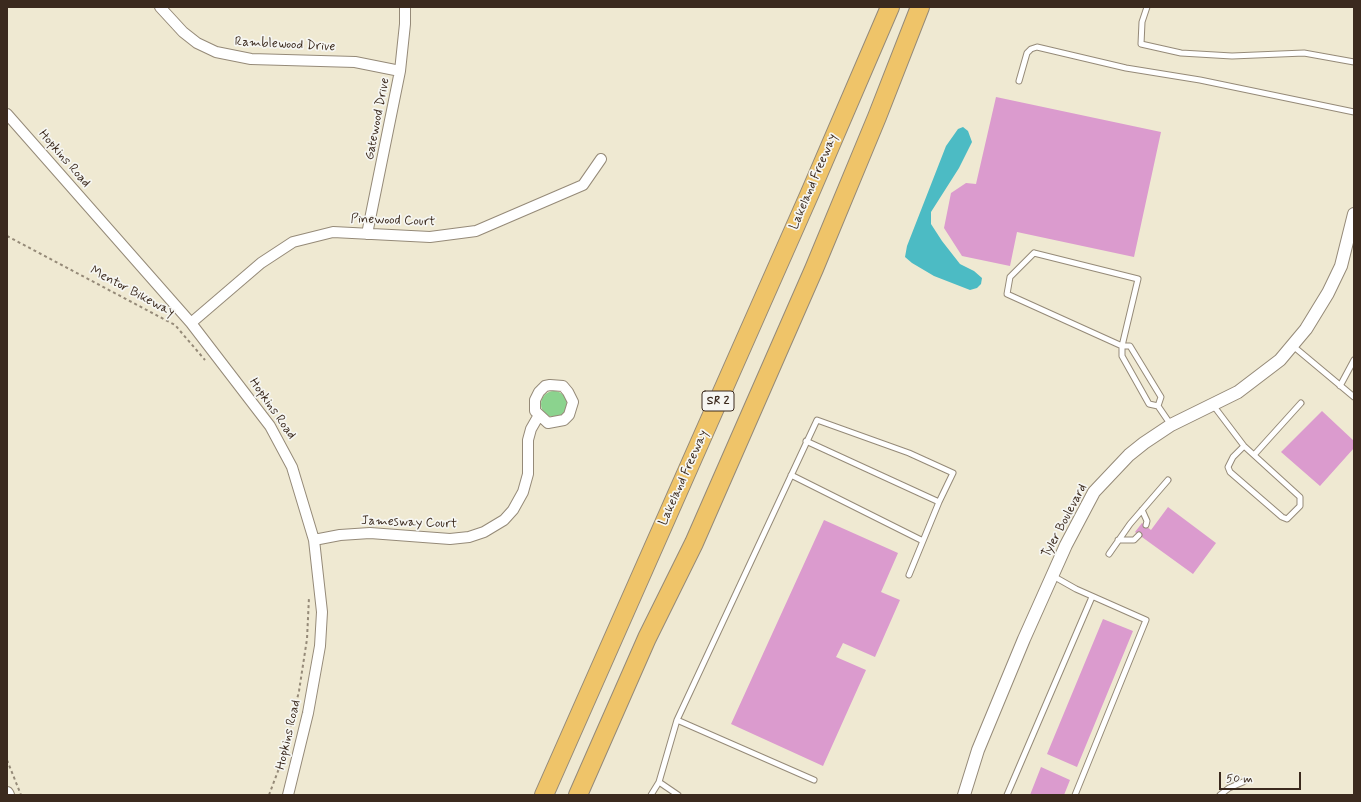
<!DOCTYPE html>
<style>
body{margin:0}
#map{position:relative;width:1361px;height:802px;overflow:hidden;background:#efe9d2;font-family:Mynerve,sans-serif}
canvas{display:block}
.frame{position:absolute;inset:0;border:8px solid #3b2a1e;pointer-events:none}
.scale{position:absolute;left:1219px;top:772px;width:82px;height:18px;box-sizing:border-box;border:2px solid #3b2a1e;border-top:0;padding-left:5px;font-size:12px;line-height:14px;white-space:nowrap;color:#3b2a1e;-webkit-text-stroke:3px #f6f6f2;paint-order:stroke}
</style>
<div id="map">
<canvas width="1361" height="802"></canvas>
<div class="frame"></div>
<div class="scale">50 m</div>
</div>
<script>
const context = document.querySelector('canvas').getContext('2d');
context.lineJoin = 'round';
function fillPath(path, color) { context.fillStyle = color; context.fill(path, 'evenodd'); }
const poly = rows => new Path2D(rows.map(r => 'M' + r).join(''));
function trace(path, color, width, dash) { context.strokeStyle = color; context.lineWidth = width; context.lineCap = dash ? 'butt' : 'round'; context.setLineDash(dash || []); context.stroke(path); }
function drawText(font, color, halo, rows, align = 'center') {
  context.font = font + ' Mynerve,sans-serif'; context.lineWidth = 3.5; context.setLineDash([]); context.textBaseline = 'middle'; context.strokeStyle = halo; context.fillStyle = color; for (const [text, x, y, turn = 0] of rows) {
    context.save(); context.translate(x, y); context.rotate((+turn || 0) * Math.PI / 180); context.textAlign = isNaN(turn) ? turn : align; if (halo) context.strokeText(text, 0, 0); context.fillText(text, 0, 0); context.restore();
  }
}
fillPath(poly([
 '541 404a13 13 0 1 1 26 0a13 13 0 1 1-26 0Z'
]), '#8bd38e');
fillPath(poly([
 [963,127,968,131,972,142,959,168,931,212,931,224,942,241,960,264,974,271,982,278,981,284,977,288,970,290,934,276,912,263,905,257,907,246,946,146,958,129]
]), '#4cbbc4');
fillPath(poly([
 [996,97,1161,132,1134,257,1017,232,1010,266,962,256,944,228,951,193,966,183,976,184],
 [1322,411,1354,441,1354,448,1320,486,1281,452],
 [1168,507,1216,543,1193,574,1135,532,1142,523,1151,530],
 [824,520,898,553,881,592,900,600,875,657,843,643,836,657,866,670,823,766,731,724],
 [1103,619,1133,631,1077,767,1047,754],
 [1041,767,1070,780,1064,795,1030,795]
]), '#db9bce');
const service = poly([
 [1147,7,1142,22,1141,44,1181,53,1232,56,1304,53,1354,62],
 [1019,81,1027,53,1031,49,1037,47,1126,68,1200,80,1354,112],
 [1034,253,1138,279,1122,346,1007,294,1010,277,1034,253],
 [1293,346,1354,397],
 [1340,386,1354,360],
 [1213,405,1244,446,1300,497,1300,506,1287,519,1282,517,1230,472,1228,467,1233,457,1244,446],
 [1158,406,1161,397,1130,346,1122,346,1122,356,1149,404,1158,406,1171,425],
 [806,441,939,502,909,575],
 [1254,455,1301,403],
 [791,475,923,541],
 [1142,510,1147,521,1146,525],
 [1118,540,1134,540,1139,535],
 [1109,554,1130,524,1168,480],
 [1053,576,1076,589,1146,620,1075,795],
 [677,720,814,780],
 [659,782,677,720,817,420,909,453,953,473,939,502],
 [651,795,659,782,678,795],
 [1007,795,1092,597],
 [1220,795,1229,788,1243,782]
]);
const minor = poly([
 [160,7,183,32,197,43,216,52,251,59,355,62,400,71],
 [7,114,191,323,270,426,292,467,314,540,322,612,320,646,308,713,288,795],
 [367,234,400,71,405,24,405,7],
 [191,323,261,263,293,242,333,232,430,237,476,231,583,185,601,159],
 [550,385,563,386,568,392,573,402,569,415,564,420,548,423,535,411,535,400,539,392,545,386,550,385],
 [314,540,340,535,370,533,450,539,469,537,484,532,504,520,513,510,523,492,528,474,528,440,531,429,539,415]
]);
const tertiary = poly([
 [7,793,8,795],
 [964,795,978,750,1024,639,1066,545,1094,492,1129,455,1144,443,1171,425,1238,392,1280,360,1306,329,1328,293,1341,266,1354,214]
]);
const motorway = poly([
 [544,795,810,193,890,7],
 [578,795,647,638,694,543,814,269,877,117,920,7]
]);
trace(service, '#958a78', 7);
trace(minor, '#958a78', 12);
trace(tertiary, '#958a78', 14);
trace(motorway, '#958a78', 20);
trace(poly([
 [7,236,175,325,205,360],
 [7,760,21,795],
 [269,795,284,755,299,691,307,639,309,597]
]), '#958a78', 2, [3, 3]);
trace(service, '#fff', 5);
trace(minor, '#fff', 10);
trace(tertiary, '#fff', 12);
trace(motorway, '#efc469', 18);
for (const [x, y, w] of [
 [718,401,32]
]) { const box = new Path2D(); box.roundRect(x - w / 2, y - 10, w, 20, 3); context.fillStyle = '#f6f6f2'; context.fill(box); trace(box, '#3b2a1e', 1); }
drawText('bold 12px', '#3b2a1e', null, [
 ["SR 2",718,401]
]);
drawText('13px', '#3b2a1e', '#f6f6f2', [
 ["Ramblewood Drive",285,45,3],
 ["Gatewood Drive",378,119,-79],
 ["Hopkins Road",64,159,49],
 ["Lakeland Freeway",814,182,-67],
 ["Pinewood Court",393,221,2],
 ["Mentor Bikeway",132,292,28],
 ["Hopkins Road",272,409,55],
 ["Lakeland Freeway",684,478,-66],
 ["Tyler Boulevard",1065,521,-62],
 ["Jamesway Court",409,523,2],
 ["Hopkins Road",289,735,-77]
]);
</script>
